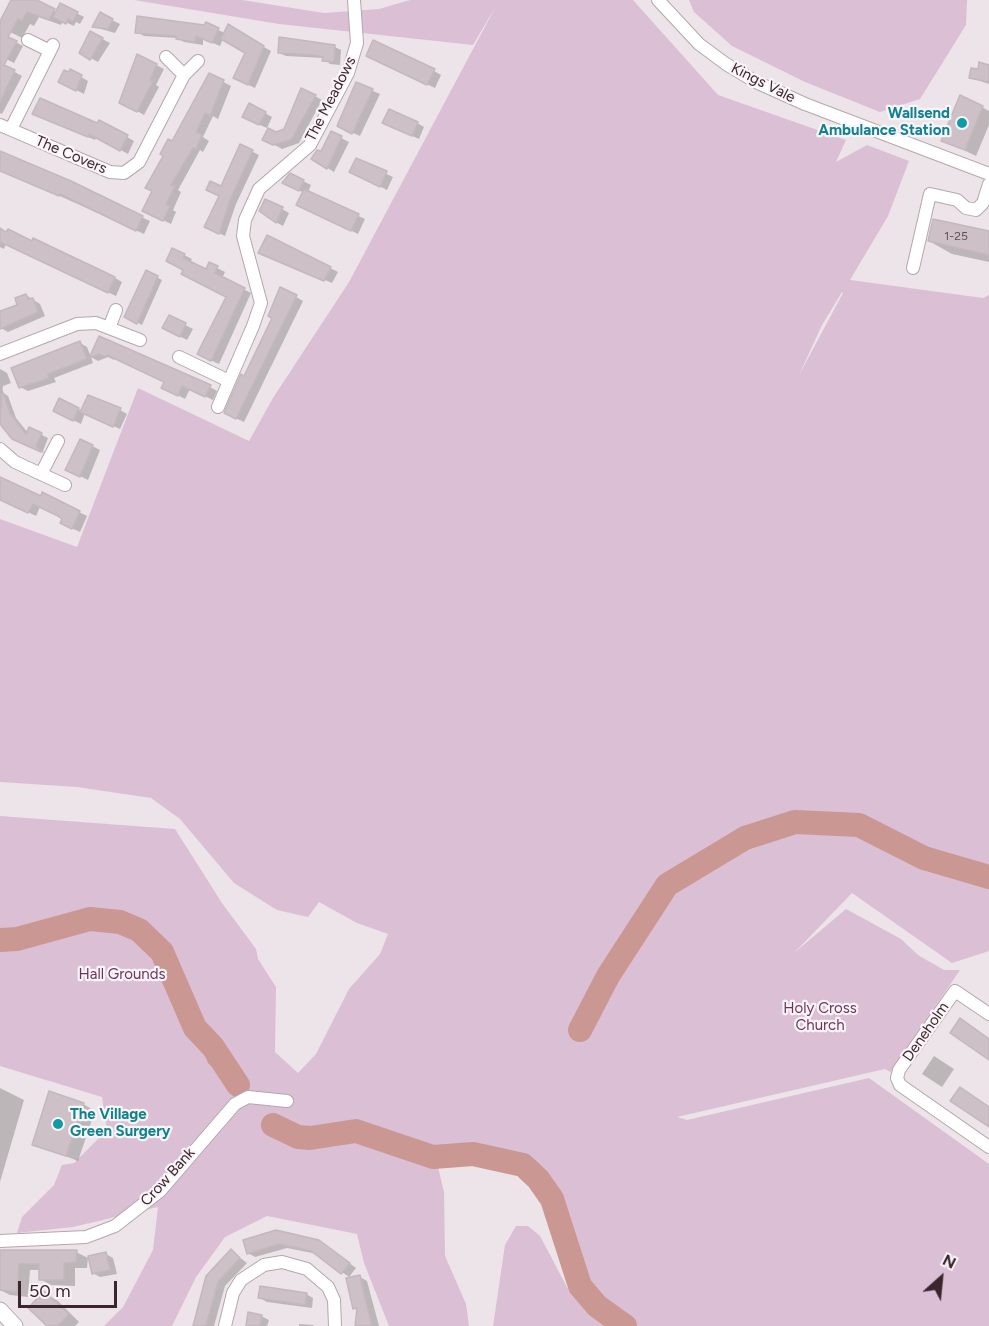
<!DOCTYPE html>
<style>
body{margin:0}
#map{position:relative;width:989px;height:1326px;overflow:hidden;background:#ece4e8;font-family:Figtree,sans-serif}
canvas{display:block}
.north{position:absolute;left:911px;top:1248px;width:60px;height:60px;-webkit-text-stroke:4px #f9f4f7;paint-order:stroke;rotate:27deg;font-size:16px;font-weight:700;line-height:24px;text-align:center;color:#3c252d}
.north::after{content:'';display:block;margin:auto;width:21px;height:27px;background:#3c252d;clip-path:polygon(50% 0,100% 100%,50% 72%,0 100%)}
.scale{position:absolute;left:18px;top:1281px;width:99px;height:27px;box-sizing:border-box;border:3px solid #3c252d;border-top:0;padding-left:8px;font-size:18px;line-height:21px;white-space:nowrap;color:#3c252d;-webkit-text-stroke:4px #f9f4f7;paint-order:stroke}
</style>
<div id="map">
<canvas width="989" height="1326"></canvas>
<div class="north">N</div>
<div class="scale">50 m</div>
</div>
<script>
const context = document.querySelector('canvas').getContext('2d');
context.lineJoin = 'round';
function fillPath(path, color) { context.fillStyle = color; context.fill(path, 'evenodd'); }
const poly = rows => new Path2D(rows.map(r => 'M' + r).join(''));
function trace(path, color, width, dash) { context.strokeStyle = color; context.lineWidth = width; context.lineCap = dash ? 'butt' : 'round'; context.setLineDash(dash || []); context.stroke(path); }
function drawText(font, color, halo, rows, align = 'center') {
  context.font = font + ' Figtree,sans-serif'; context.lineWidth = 4.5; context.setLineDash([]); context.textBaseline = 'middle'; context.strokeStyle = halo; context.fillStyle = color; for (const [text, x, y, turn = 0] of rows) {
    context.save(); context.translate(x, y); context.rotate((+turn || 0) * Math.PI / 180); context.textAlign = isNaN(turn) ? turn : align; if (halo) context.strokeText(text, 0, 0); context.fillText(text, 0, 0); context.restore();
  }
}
fillPath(poly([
 [134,0,242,0,324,13,379,9,410,0,633,0,718,95,846,140,836,162,867,145,909,161,888,216,850,280,983,298,989,295,989,951,952,963,852,893,794,953,846,909,901,939,918,955,944,970,960,970,891,1072,885,1069,677,1117,687,1120,869,1078,989,1164,989,1326,634,1326,603,1304,586,1285,565,1212,553,1187,541,1173,517,1156,489,1151,433,1146,444,1192,445,1256,466,1304,469,1326,389,1326,364,1263,357,1234,267,1216,225,1237,196,1277,172,1326,104,1326,123,1307,153,1250,158,1207,73,1227,17,1233,22,1217,54,1185,62,1165,74,1163,107,1130,102,1097,0,1066,0,816,175,829,222,903,256,949,258,959,276,987,275,1052,298,1073,316,1054,349,989,380,954,388,934,357,923,319,902,308,917,277,910,234,883,180,819,151,798,77,787,0,782,0,519,77,547,138,388,249,441,273,398,349,282,496,6,473,45,279,24],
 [842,292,843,293,799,375,822,325],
 [689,0,967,0,966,25,920,99,880,112,805,82,732,46,694,12],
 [516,1226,528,1226,540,1236,569,1291,607,1326,493,1326,505,1245]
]), '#dbbfd5');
fillPath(poly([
 [195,1028,208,1033,211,1030,216,1034,216,1040,228,1050,243,1082,234,1088,208,1063]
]), '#cb9792');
fillPath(poly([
 [13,0,34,0,57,12,61,5,84,17,80,24,76,22,74,26,63,21,61,25,39,17,34,26,30,24,22,38,0,27],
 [100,14,120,24,115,33,94,27],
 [228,27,271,51,255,88,242,82,247,52,223,39,220,46,203,39,203,45,184,42,177,38,144,36,137,32,218,30,225,33],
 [91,33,110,43,98,62,81,53],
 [1,35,23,46,14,63,0,56],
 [335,47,341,50,340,65,330,64,324,58,286,56,279,53],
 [138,56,164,69,156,85,159,87,144,115,126,105],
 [375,60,434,71,441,75,435,88],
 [0,64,22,76,2,114,0,113],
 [989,66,989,84,971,78,979,71],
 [71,71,88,81,84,94,60,82],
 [210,75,231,86,218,119,213,116,203,137,209,141,203,152,200,150,178,190,181,192,173,210,176,212,171,224,152,215,173,143],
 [357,84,380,94,360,136,346,130],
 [315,96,322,100,299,143,282,149,271,143,276,134,285,131],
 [982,107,989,111,989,125,976,156,943,140],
 [265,113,272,117,267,128,251,121],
 [41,117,98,125,100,122,134,141,128,154,97,137,95,140],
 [417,123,424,127,419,139,392,127],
 [331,133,349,142,334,172,313,159,321,153],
 [241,146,259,155,236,204,225,236,212,230,221,188],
 [0,151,150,221,144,234,0,169],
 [356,160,393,177,387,190,358,175],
 [291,175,311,185,308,192,365,219,358,234,305,208,304,193,291,186],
 [282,209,289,213,283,226,266,217],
 [0,230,33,243,34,240,115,278,122,282,116,296,6,244,4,249,0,247],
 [989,233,989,262,952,254,929,241],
 [184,255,192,259,190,263,206,271,210,264,217,268,225,272,222,278,251,293,219,364,206,358,228,297,175,265],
 [267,256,330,268,338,272,332,283],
 [147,272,162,280,142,325,130,319],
 [26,295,40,304,45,316,8,332,1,328,0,313,19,306],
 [296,297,303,301,244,422,233,417,244,378,274,318],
 [170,317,193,329,187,340,171,332],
 [100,338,210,387,217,391,213,400,190,389,185,399,170,391,166,382,115,357,114,360,108,357,98,361,91,357,93,363,54,378,56,382,28,391,20,387,80,343,87,347,91,357],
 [0,369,7,373,11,383,3,386,2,392,8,396,16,418,28,433,30,429,48,438,43,451,44,453,21,442,3,420,0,411],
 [60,400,82,411,120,410,127,414,120,429,85,413,81,424,62,415],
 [92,446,100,450,88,480,74,473],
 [0,479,42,498,43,494,87,516,80,532,69,527,63,519,40,507,36,516,0,498],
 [934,1056,954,1069,942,1087,922,1074],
 [0,1088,24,1100,0,1182],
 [83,1104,95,1111,78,1161,34,1144],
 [245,1241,319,1241,356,1268,349,1277,317,1254,287,1248,255,1257,248,1253],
 [231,1251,247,1263,225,1286,214,1326,194,1326],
 [0,1252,76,1252,88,1258,87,1268,75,1268,75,1286,51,1285,40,1279,40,1270,30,1270,28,1297,10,1295,0,1290],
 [106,1254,113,1258,117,1274,100,1277,93,1273],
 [360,1277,367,1281,379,1326,357,1326,358,1310,354,1308],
 [46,1294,58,1301,79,1322,75,1326,50,1326],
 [306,1294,313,1298,312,1308,267,1302,260,1298],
 [261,1316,269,1320,267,1326,247,1326],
 [299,1324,313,1325,314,1326,299,1326]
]), '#0003');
trace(poly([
 [0,940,17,939,90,919,120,922,139,930,162,952,195,1028,213,1047,238,1085],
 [580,1030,608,976,667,885,745,838,795,822,859,825,924,858,989,877],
 [273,1125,298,1137,310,1138,356,1131,433,1157,473,1154,523,1165,538,1179,552,1199,580,1286,597,1306,625,1326]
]), '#cb9792', 24);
const building = poly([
 [11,0,37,0,55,9,49,20,27,12,22,21,18,19,8,37,17,41,4,65,15,70,0,102,0,21,11,0],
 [60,3,78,12,73,21,68,19,66,24,53,17,60,3],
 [100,12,113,19,108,29,92,27,100,12],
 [137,16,204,25,206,22,219,28,212,43,196,36,195,42,176,39,176,36,135,33,137,16],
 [228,24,264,46,248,85,233,78,245,53,221,39,228,24],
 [90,31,103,38,90,60,79,53,90,31],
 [279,37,335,45,334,62,322,61,323,57,313,55,278,53,279,37],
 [373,40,435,69,427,85,366,56,373,40],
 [137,54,157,64,150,80,153,81,137,112,119,103,137,54],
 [979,62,989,65,989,82,969,78,971,68,978,69,979,62],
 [70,69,82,75,76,91,58,82,64,70,69,72,70,69],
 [209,73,224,80,210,116,205,113,196,132,202,135,196,149,193,148,171,185,175,186,166,204,170,206,163,221,142,211,152,191,145,188,163,156,160,154,168,139,172,141,209,73],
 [356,82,373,89,352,134,337,126,356,82],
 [301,88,316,95,291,140,273,145,262,140,268,128,276,132,284,129,301,88],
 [960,95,983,106,965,150,941,141,960,95],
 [40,98,97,123,99,120,128,135,120,151,89,134,88,137,32,114,40,98],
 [249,103,266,112,259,125,242,117,249,103],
 [389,109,418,122,412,136,382,123,389,109],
 [331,131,342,136,327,169,311,159,317,150,321,151,331,131],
 [240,144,253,150,230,200,219,234,204,227,219,196,206,190,210,181,221,186,240,144],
 [0,151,71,181,143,216,136,231,60,194,59,196,0,171,0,151],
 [356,158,387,171,380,187,349,172,356,158],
 [290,173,304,180,299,191,282,183,290,173],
 [304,189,359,214,351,231,296,205,304,189],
 [265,199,283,207,276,223,259,211,265,199],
 [933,219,989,231,989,255,928,241,933,219],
 [0,228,6,232,8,229,32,241,33,238,115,277,108,293,0,242,0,228],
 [267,235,331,267,324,281,258,253,267,235],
 [172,248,185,254,183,258,206,269,209,262,218,266,215,273,245,288,211,361,197,354,226,297,181,274,183,270,166,261,172,248],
 [146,270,158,276,137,324,124,317,146,270],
 [280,287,297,295,236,419,224,413,241,374,244,376,272,318,268,316,280,287],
 [26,294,28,299,33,298,38,312,0,329,0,311,17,305,15,298,26,294],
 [169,315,186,323,180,337,162,328,169,315],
 [99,336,211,385,205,397,182,386,178,396,161,388,164,382,107,355,106,357,99,354,89,358,99,336],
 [80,341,87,359,48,374,49,378,19,388,11,368,80,341],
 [2,390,10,413,26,434,29,427,42,433,36,446,41,452,12,439,0,424,2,390],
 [88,395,121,408,113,427,80,412,88,395],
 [59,398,79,408,73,421,53,411,59,398],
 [80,439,93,445,80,477,65,470,80,439],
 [0,477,41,496,42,492,80,511,72,529,60,523,62,519,58,516,33,504,28,513,0,500,0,477],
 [960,1018,989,1039,989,1060,950,1033,960,1018],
 [960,1087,989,1107,989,1127,950,1101,960,1087],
 [49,1091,84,1103,66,1156,32,1145,49,1091],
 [276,1230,319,1240,350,1263,341,1274,311,1251,279,1244,247,1254,243,1240,276,1230],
 [231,1249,240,1258,218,1282,206,1326,193,1326,206,1276,231,1249],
 [0,1250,77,1250,76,1262,64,1263,64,1280,39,1280,39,1264,19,1264,17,1292,0,1290,0,1250],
 [106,1252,110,1270,92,1274,88,1256,106,1252],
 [360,1275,367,1306,372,1326,355,1326,357,1308,353,1309,346,1278,360,1275],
 [260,1286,307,1293,305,1305,258,1298,260,1286],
 [44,1291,69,1314,58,1326,47,1326,28,1308,44,1291],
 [248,1312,262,1315,260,1326,246,1326,248,1312]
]);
fillPath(building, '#cdc0c6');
trace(building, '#c5b7be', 1.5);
const minor = poly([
 [658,0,699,44,726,64,756,82,805,104,989,174],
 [28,40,50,51],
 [166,57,184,75],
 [0,125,110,172,124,173,139,162,184,75,198,61],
 [11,129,53,45],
 [913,268,930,194,957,200,966,208,976,210,983,203,989,184],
 [109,328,116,310],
 [0,354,77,324,96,323,140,340],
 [179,357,229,381],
 [218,407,253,326,261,303,243,236,245,220,259,189,310,145,348,73,357,43,354,0],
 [0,449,15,462,65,485],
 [41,474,58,441],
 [989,1014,955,991,899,1070,897,1078,900,1085,989,1147],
 [0,1241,86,1237,115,1226,160,1191,235,1104,248,1097,287,1101],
 [225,1326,233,1293,241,1280,264,1265,282,1262,307,1269,328,1287,334,1300,335,1326]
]);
const tertiary = poly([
 [0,1310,15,1326]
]);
trace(minor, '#b4a7ac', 14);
trace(tertiary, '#b4a7ac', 17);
trace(minor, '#fff', 12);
trace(tertiary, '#fff', 15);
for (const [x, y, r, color] of [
 [962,123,6,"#0f9aa8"],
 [58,1124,6,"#0f9aa8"]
]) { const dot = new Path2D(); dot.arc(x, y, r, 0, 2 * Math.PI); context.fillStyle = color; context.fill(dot); trace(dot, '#f9f4f7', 2); }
drawText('12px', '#604c53', null, [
 ["1-25",956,236]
]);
drawText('15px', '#3c252d', '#f9f4f7', [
 ["Kings Vale",763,83,27],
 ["The Meadows",331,99,-63],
 ["The Covers",71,155,23],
 ["Deneholm",926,1032,-55],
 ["Crow Bank",168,1177,-48]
]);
drawText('bold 15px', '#0d838f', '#f9f4f7', [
 ["Wallsend",950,114],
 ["Ambulance Station",950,131],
 ["The Village",70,1115,"left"],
 ["Green Surgery",70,1132,"left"]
], 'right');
drawText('15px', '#6f335b', '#f9f4f7', [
 ["Hall Grounds",122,975],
 ["Holy Cross",820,1009],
 ["Church",820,1026]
]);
</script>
